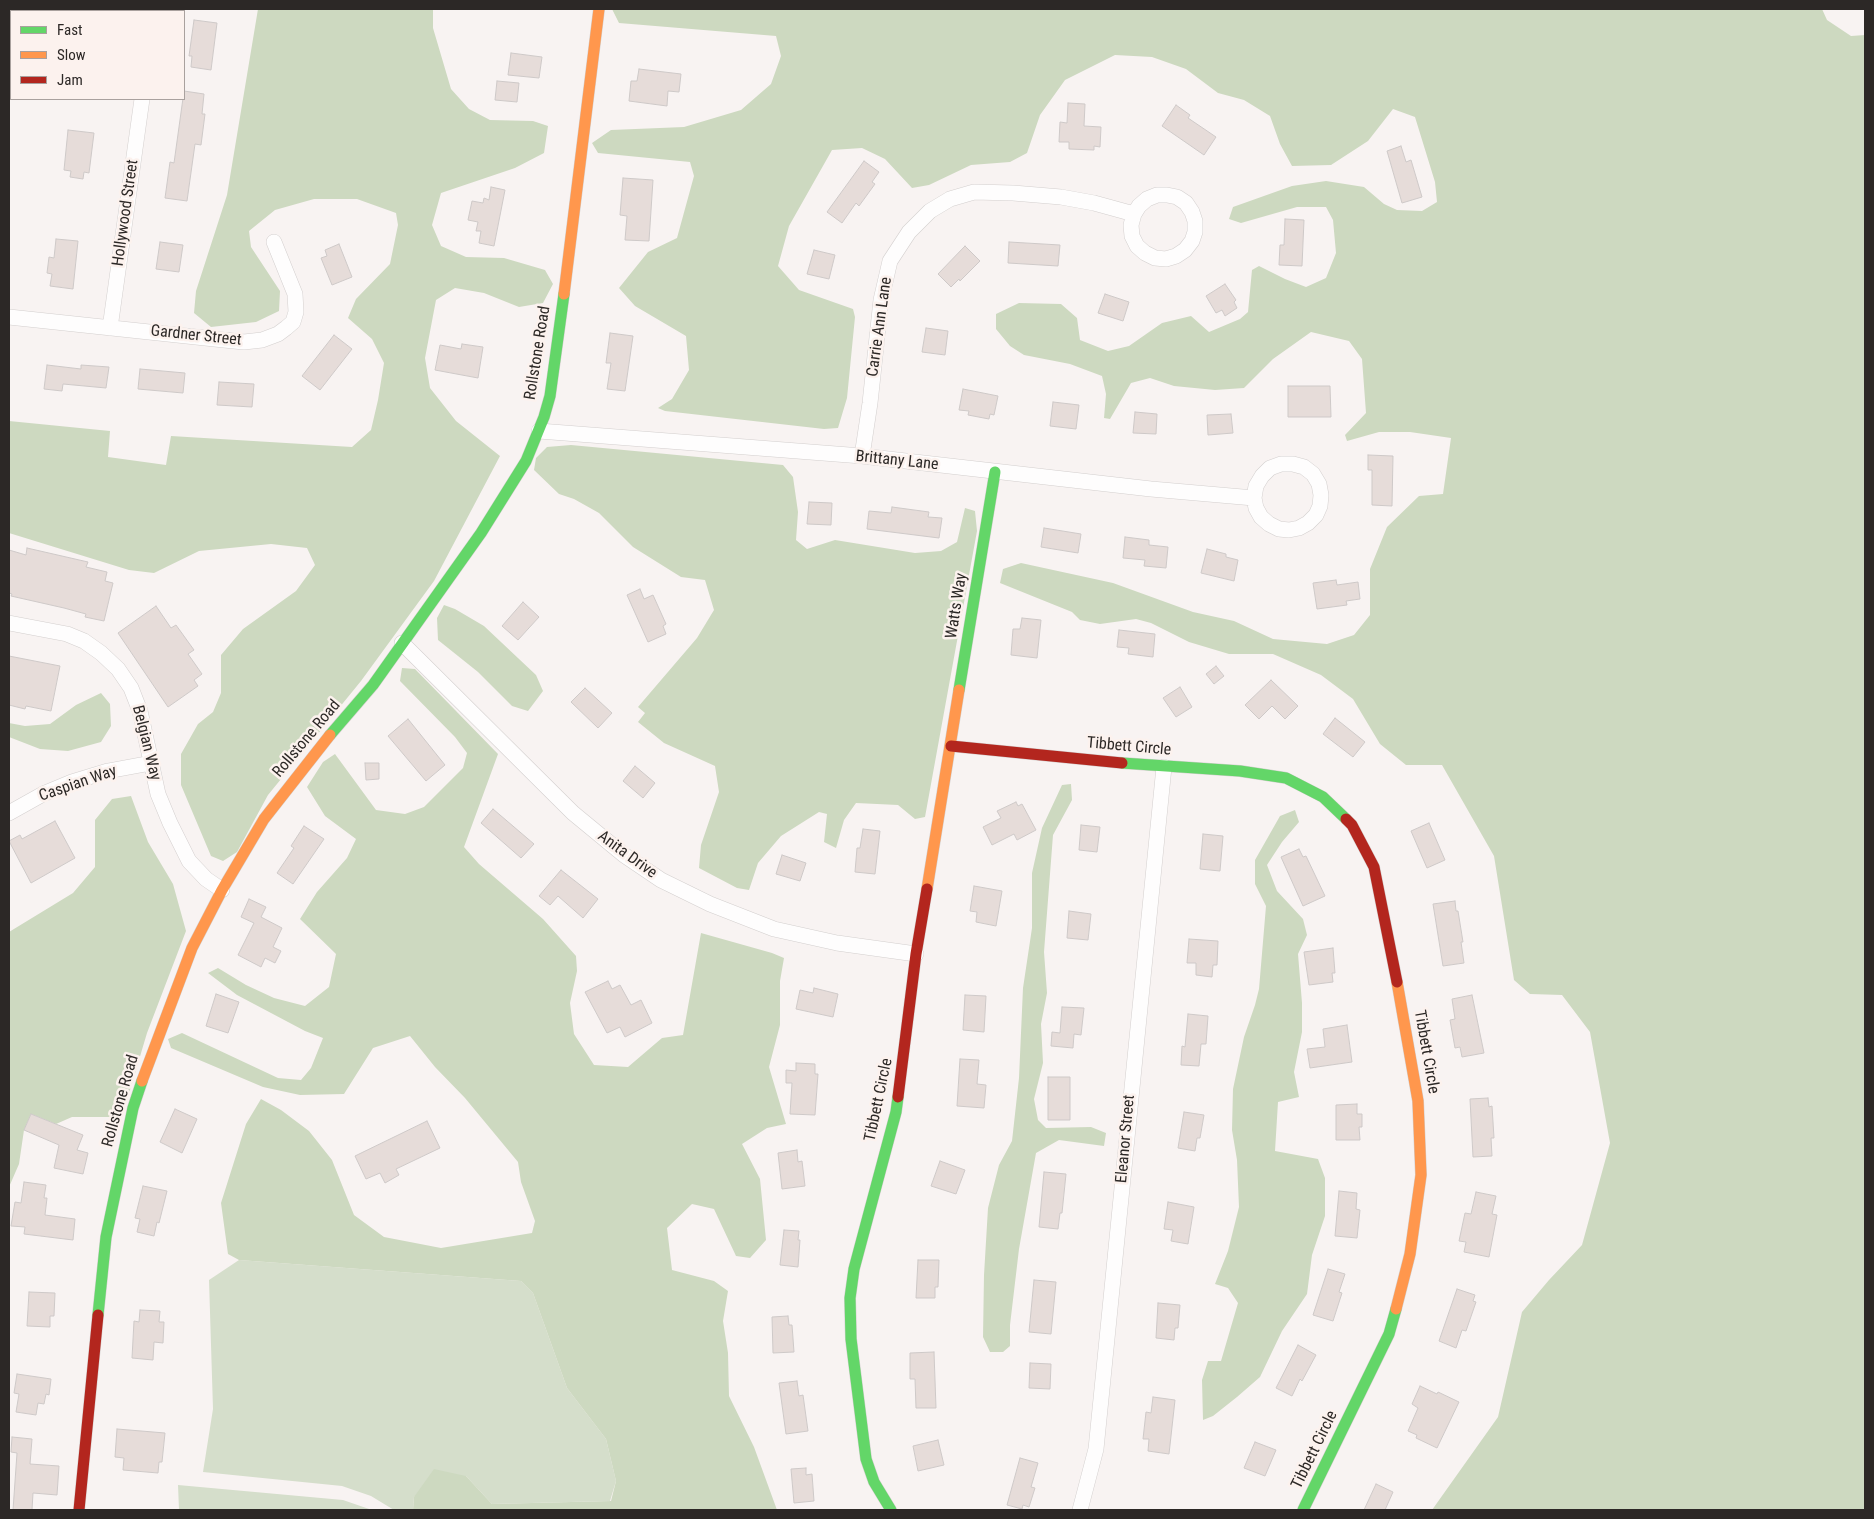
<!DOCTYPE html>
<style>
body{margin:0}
#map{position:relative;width:1874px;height:1519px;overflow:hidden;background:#f8f3f2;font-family:"Roboto Condensed",sans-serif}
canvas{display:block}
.frame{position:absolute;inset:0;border:10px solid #2c2826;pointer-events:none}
.legend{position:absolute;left:10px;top:10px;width:175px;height:90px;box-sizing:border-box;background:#fcf2ee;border:1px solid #a9a19e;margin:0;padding:6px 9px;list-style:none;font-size:15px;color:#2c2826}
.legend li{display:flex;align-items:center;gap:10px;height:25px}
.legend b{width:25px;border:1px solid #a9a19e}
</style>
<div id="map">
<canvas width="1874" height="1519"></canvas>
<div class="frame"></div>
<ul class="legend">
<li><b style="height:6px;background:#63d668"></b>Fast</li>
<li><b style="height:6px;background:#ff974d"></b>Slow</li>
<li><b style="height:6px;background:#b3261e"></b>Jam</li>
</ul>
</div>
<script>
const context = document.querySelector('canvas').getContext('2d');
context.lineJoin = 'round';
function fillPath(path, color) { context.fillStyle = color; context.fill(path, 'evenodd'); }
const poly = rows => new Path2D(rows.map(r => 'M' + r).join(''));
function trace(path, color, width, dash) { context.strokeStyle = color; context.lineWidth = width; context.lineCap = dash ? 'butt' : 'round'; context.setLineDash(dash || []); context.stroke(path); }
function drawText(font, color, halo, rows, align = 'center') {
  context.font = font + ' "Roboto Condensed",sans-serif'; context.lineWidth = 5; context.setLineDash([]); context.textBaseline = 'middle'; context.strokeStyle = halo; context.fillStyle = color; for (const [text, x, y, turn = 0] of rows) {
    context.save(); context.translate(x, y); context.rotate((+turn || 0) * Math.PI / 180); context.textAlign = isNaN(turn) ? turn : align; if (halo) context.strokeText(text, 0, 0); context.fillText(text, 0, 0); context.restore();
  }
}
fillPath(poly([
 [239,1260,521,1281,533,1293,567,1388,606,1439,616,1481,610,1501,492,1504,466,1476,414,1497,413,1510,394,1510,371,1496,342,1486,203,1472,213,1409,209,1280],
 [178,1485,343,1500,372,1510,179,1510]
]), '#d5decb');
fillPath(poly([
 [258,9,433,9,433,28,451,89,469,109,490,120,533,121,548,126,544,153,515,168,441,193,432,225,441,246,466,257,504,258,545,270,553,284,543,303,519,307,484,293,455,288,436,300,425,358,430,388,456,421,500,456,434,581,361,681,268,795,237,852,223,861,211,856,181,785,181,754,198,724,213,712,221,693,221,655,243,629,296,591,315,565,307,548,271,544,199,551,154,573,129,570,9,533,9,421,110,431,108,457,166,465,171,436,352,447,371,430,378,400,384,363,372,339,348,318,356,299,390,264,398,225,396,213,357,199,314,199,275,210,249,231,251,247,280,291,279,311,256,322,211,327,194,313,196,291,227,195],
 [612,9,1822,9,1827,20,1851,36,1865,35,1865,1510,1432,1510,1498,1417,1522,1312,1549,1280,1582,1245,1610,1143,1590,1032,1562,995,1530,994,1514,980,1494,856,1442,765,1406,765,1380,744,1353,699,1321,675,1273,654,1229,654,1189,642,1151,623,1136,619,1100,624,1080,620,1072,612,1000,583,1003,569,1021,563,1113,583,1193,612,1234,621,1273,639,1327,644,1354,635,1370,615,1370,569,1387,527,1419,496,1443,494,1451,438,1410,432,1379,432,1347,441,1345,435,1366,413,1362,359,1349,341,1311,332,1273,359,1244,388,1215,390,1174,386,1150,378,1131,383,1110,419,1104,418,1106,394,1102,376,1070,364,1024,355,1010,346,996,329,996,314,1019,303,1061,304,1077,318,1080,340,1108,351,1129,346,1162,323,1191,316,1209,332,1240,319,1248,312,1252,270,1259,266,1285,279,1306,287,1326,278,1336,253,1333,220,1326,207,1297,207,1241,223,1229,219,1233,207,1292,186,1326,181,1364,187,1384,204,1397,210,1422,211,1437,202,1435,182,1415,117,1393,109,1368,141,1331,165,1292,166,1280,144,1270,116,1244,100,1218,93,1186,69,1152,57,1115,55,1065,80,1040,115,1027,153,1010,162,971,165,929,185,912,188,885,159,862,148,832,150,789,226,778,266,799,290,853,309,855,317,847,398,838,428,824,429,665,411,658,408,672,399,689,370,686,336,635,306,619,288,648,252,677,238,694,176,690,162,598,153,592,143,611,130,684,127,741,110,771,84,781,56,776,36,619,23],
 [571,445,783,465,793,477,798,512,796,540,807,549,835,540,915,553,941,551,957,542,965,508,975,511,977,531,925,817,915,819,898,805,856,803,844,820,836,848,824,842,827,814,819,812,781,836,758,863,749,890,737,888,699,868,701,845,719,792,715,766,664,743,638,722,645,713,638,707,697,638,714,610,705,580,681,577,633,547,599,513,574,499,559,494,534,470,536,458,547,447],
 [444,605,455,609,484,626,536,675,543,691,528,711,512,706,478,672,438,640,437,618],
 [402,668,415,669,498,754,464,847,479,864,543,919,576,956,577,971,570,1003,574,1034,594,1065,628,1067,662,1038,683,1035,701,933,772,953,784,958,780,981,780,1025,769,1067,786,1124,767,1128,742,1144,760,1179,766,1240,750,1258,736,1256,714,1209,692,1204,667,1228,672,1270,714,1281,728,1291,723,1321,728,1353,729,1396,754,1447,777,1510,413,1510,414,1497,434,1469,466,1476,492,1504,611,1501,616,1481,606,1439,567,1388,533,1293,521,1281,239,1260,228,1254,221,1203,246,1124,261,1099,281,1110,309,1131,332,1160,354,1215,384,1237,441,1248,532,1233,535,1221,521,1182,518,1162,465,1098,435,1067,410,1036,373,1048,344,1094,300,1095,263,1087,171,1048,168,1039,182,1033,278,1078,301,1080,311,1068,323,1038,305,1031,237,995,208,973,218,968,246,985,274,998,305,1006,329,987,336,954,300,919,317,892,347,858,356,839,325,816,307,787,323,762,335,754,376,810,405,814,424,807,463,768,467,753,455,737,400,681],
 [101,693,110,704,111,726,101,742,68,751,40,749,9,737,9,723,25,726,50,724,76,705],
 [1071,784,1072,800,1053,835,1044,952,1047,993,1041,1024,1043,1063,1034,1099,1038,1120,1046,1128,1091,1127,1106,1133,1104,1146,1059,1140,1036,1153,1019,1249,1010,1325,1010,1346,1003,1352,990,1352,983,1337,984,1275,988,1208,999,1165,1012,1141,1019,1078,1023,988,1032,928,1032,873,1042,828,1062,785],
 [131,796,148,842,173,884,186,931,147,1033,130,1090,118,1117,72,1117,56,1124,31,1114,24,1130,19,1164,9,1187,9,932,73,893,95,867,95,820,112,799],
 [1295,810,1299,822,1282,842,1267,865,1277,891,1303,919,1307,935,1298,954,1302,1003,1302,1032,1294,1072,1299,1097,1278,1102,1275,1151,1318,1159,1325,1178,1325,1216,1312,1255,1307,1294,1282,1331,1260,1377,1237,1397,1213,1416,1203,1420,1202,1380,1208,1361,1221,1361,1238,1303,1228,1288,1215,1284,1228,1251,1239,1207,1237,1160,1232,1130,1233,1089,1244,1037,1255,1005,1259,989,1266,906,1255,884,1255,860,1280,816]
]), '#cdd9c0');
const building = poly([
 [194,20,217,23,211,70,191,67,192,56,189,56,194,20],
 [511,53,542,57,539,78,508,75,511,53],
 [639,69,681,74,679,92,668,91,667,106,629,101,631,81,637,81,639,69],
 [497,81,519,83,517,102,495,100,497,81],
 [184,91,204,94,202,114,205,114,201,145,195,144,187,201,165,198,170,162,174,163,184,91],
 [1068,103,1085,104,1084,126,1101,127,1100,147,1094,146,1094,150,1069,149,1069,142,1059,142,1060,122,1067,123,1068,103],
 [1176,105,1190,115,1188,118,1216,137,1204,155,1162,126,1176,105],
 [68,130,94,133,89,173,84,172,83,179,70,177,71,171,64,170,68,130],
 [1401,146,1406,162,1411,160,1422,197,1402,203,1387,151,1401,146],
 [864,161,879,172,872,182,875,184,859,206,856,203,842,223,827,212,864,161],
 [623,178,653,180,649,241,625,240,627,216,620,215,623,178],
 [491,187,505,190,494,246,479,243,481,231,476,231,478,222,468,220,472,201,483,203,484,198,489,200,491,187],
 [1285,219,1304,220,1302,266,1279,265,1280,245,1284,245,1285,219],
 [56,239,78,241,73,289,50,286,52,274,47,273,49,257,54,258,56,239],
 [160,242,183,245,179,272,156,269,160,242],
 [1009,242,1060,245,1058,266,1008,263,1009,242],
 [339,244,352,277,332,285,321,258,327,256,325,250,339,244],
 [965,246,980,261,960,281,959,279,951,287,938,274,965,246],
 [814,250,835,255,829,279,807,274,814,250],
 [1225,284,1236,300,1234,302,1237,308,1225,316,1222,310,1216,313,1206,296,1225,284],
 [1105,294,1129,302,1123,321,1098,313,1105,294],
 [926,328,948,331,945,355,922,352,926,328],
 [610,333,633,336,625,391,607,389,611,363,606,363,610,333],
 [334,335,352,349,320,390,302,376,334,335],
 [462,344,483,347,478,378,435,370,440,345,461,349,462,344],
 [47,365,81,369,81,365,109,367,106,388,63,384,62,391,44,389,47,365],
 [140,369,185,373,183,393,138,389,140,369],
 [219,382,254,384,252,407,217,405,219,382],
 [1288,386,1330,386,1331,417,1288,417,1288,386],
 [963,389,998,396,994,415,990,414,989,419,968,415,969,411,959,410,963,389],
 [1053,402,1079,405,1076,429,1050,426,1053,402],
 [1135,412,1157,414,1156,434,1133,433,1135,412],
 [1231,414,1233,433,1208,435,1207,415,1231,414],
 [1368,455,1393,456,1392,506,1372,505,1372,470,1368,470,1368,455],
 [809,502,832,503,831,525,807,524,809,502],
 [892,507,929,512,928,517,942,518,939,538,867,529,869,511,891,513,892,507],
 [1044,528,1081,534,1078,553,1041,547,1044,528],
 [1125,537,1149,540,1149,545,1168,547,1166,568,1144,566,1145,560,1123,558,1125,537],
 [27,548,88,562,86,567,107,572,105,581,113,583,104,621,85,617,86,614,64,608,11,596,12,594,9,593,9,550,26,555,27,548],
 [1207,549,1226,554,1226,557,1238,560,1234,581,1201,573,1207,549],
 [1336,580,1337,585,1358,582,1360,599,1346,601,1347,605,1317,609,1313,583,1336,580],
 [640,589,644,599,653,595,666,624,663,626,666,634,648,642,627,595,640,589],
 [523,602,539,617,518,640,502,626,523,602],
 [156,606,171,628,176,625,194,650,188,654,202,674,194,680,198,686,168,707,118,633,156,606],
 [1022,618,1041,620,1037,658,1011,655,1013,629,1020,629,1022,618],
 [1119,630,1155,634,1153,657,1128,654,1129,648,1117,647,1119,630],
 [9,656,60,666,51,711,26,706,25,709,9,705,9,656],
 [1216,666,1224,676,1214,684,1206,674,1216,666],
 [1271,680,1298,706,1285,719,1272,706,1259,719,1245,705,1271,680],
 [1180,687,1192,707,1176,717,1163,698,1180,687],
 [585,688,612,713,598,728,571,702,585,688],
 [1335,718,1365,742,1353,757,1323,734,1335,718],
 [408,719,445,765,426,781,388,736,408,719],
 [365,763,379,763,379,779,366,780,365,763],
 [635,766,655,783,643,798,623,781,635,766],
 [1016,802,1018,806,1022,804,1036,830,1017,840,1014,834,992,845,983,827,1001,818,997,811,1016,802],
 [493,809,534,844,521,858,481,823,493,809],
 [55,821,75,858,31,883,9,841,20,835,22,839,55,821],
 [1429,823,1445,860,1427,868,1411,831,1429,823],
 [1081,825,1100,827,1097,852,1079,850,1081,825],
 [304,826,324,839,293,884,277,873,294,848,291,846,304,826],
 [863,829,880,831,875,874,855,872,857,848,860,848,863,829],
 [1203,834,1223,836,1220,871,1200,869,1203,834],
 [1299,849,1303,857,1306,856,1325,896,1303,906,1281,857,1299,849],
 [782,855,806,863,800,881,776,874,782,855],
 [561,870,598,899,583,918,558,896,550,905,539,896,561,870],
 [974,886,1002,891,996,926,976,922,977,912,970,911,974,886],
 [249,899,266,907,261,917,282,928,273,947,281,951,275,963,265,958,261,967,238,955,254,923,241,917,249,899],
 [1455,901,1456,911,1458,911,1463,942,1461,942,1464,963,1443,966,1433,904,1455,901],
 [1069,911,1091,914,1088,940,1067,938,1069,911],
 [1189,939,1218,941,1217,965,1213,965,1212,977,1196,975,1196,963,1187,963,1189,939],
 [1333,948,1335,973,1332,973,1333,982,1309,985,1304,952,1333,948],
 [608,981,612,989,620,985,631,1005,641,1000,652,1023,625,1037,620,1027,607,1033,585,992,608,981],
 [814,988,838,994,833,1017,796,1009,800,990,813,993,814,988],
 [216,994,239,1002,228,1033,206,1026,216,994],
 [965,995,986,996,984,1032,963,1030,965,995],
 [1472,995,1484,1053,1462,1057,1460,1047,1455,1048,1450,1020,1455,1019,1452,999,1472,995],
 [1062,1007,1084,1008,1081,1035,1074,1034,1073,1048,1051,1046,1052,1032,1060,1033,1062,1007],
 [1188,1014,1208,1016,1206,1044,1201,1044,1199,1066,1181,1065,1182,1046,1185,1047,1188,1014],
 [1347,1025,1352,1062,1310,1068,1307,1049,1325,1047,1323,1029,1347,1025],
 [960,1059,979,1060,977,1084,986,1085,984,1108,957,1106,960,1059],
 [796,1063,815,1064,815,1074,818,1074,815,1115,790,1114,792,1083,786,1083,786,1070,796,1071,796,1063],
 [1048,1077,1070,1077,1070,1120,1048,1120,1048,1077],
 [1488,1098,1489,1107,1492,1106,1494,1138,1491,1138,1492,1156,1473,1157,1470,1099,1488,1098],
 [1357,1104,1357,1114,1362,1114,1362,1127,1359,1127,1360,1140,1336,1140,1336,1105,1357,1104],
 [175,1109,197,1119,182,1153,160,1142,175,1109],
 [1184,1112,1204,1115,1200,1138,1197,1138,1195,1151,1178,1148,1184,1112],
 [31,1114,83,1135,77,1150,88,1153,83,1174,54,1168,59,1145,24,1130,31,1114],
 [427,1121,440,1148,396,1169,399,1175,385,1183,380,1173,366,1179,355,1156,427,1121],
 [797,1150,798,1162,802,1161,805,1186,782,1189,778,1153,797,1150],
 [940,1161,965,1170,956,1194,931,1186,940,1161],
 [1044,1172,1066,1174,1062,1213,1060,1213,1058,1229,1039,1227,1044,1172],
 [24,1182,46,1185,44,1198,47,1198,45,1215,75,1219,73,1240,24,1234,25,1227,11,1226,15,1202,21,1203,24,1182],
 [143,1186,167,1191,159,1223,157,1222,154,1236,137,1232,140,1219,135,1218,143,1186],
 [1339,1191,1357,1193,1356,1209,1360,1210,1357,1238,1335,1236,1339,1191],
 [1476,1192,1496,1196,1492,1214,1497,1215,1489,1257,1464,1252,1466,1242,1459,1241,1465,1213,1471,1214,1476,1192],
 [1168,1202,1194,1207,1188,1244,1171,1241,1173,1230,1164,1229,1168,1202],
 [784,1230,799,1231,798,1240,800,1240,798,1267,780,1265,784,1230],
 [918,1260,939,1260,938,1287,935,1287,935,1298,916,1298,918,1260],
 [1328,1269,1345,1274,1339,1292,1342,1293,1333,1321,1313,1315,1328,1269],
 [1034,1280,1056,1282,1051,1334,1029,1332,1034,1280],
 [1457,1289,1475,1295,1473,1301,1476,1302,1466,1331,1462,1330,1456,1348,1439,1341,1457,1289],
 [29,1292,55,1293,54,1316,50,1316,50,1327,27,1326,29,1292],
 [1158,1303,1180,1305,1178,1328,1175,1328,1174,1340,1156,1338,1158,1303],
 [140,1310,160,1311,159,1322,164,1322,163,1343,154,1342,153,1360,132,1358,134,1321,139,1322,140,1310],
 [788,1316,789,1325,792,1325,794,1352,773,1353,772,1317,788,1316],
 [1298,1345,1316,1355,1302,1381,1300,1379,1292,1396,1276,1388,1298,1345],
 [934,1352,936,1408,916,1408,915,1379,910,1379,910,1353,934,1352],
 [1030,1363,1051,1364,1050,1389,1029,1388,1030,1363],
 [17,1374,51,1379,49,1395,46,1394,44,1404,38,1403,36,1415,16,1412,19,1394,14,1393,17,1374],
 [797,1381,799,1396,803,1395,808,1431,786,1434,779,1383,797,1381],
 [1420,1386,1437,1394,1438,1392,1459,1402,1437,1448,1416,1438,1417,1435,1408,1431,1418,1408,1412,1404,1420,1386],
 [1153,1397,1175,1400,1169,1454,1148,1451,1149,1439,1143,1439,1146,1412,1151,1413,1153,1397],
 [117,1429,165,1433,162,1462,159,1462,158,1473,123,1470,124,1458,115,1457,117,1429],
 [12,1437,32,1439,30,1464,59,1466,57,1495,33,1493,32,1510,13,1510,17,1453,11,1452,12,1437],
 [938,1440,944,1465,918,1471,913,1446,938,1440],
 [1255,1442,1276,1450,1265,1476,1244,1468,1255,1442],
 [1020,1458,1038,1463,1031,1487,1035,1488,1029,1507,1023,1505,1022,1509,1007,1505,1020,1458],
 [806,1468,806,1475,812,1474,814,1501,794,1503,791,1469,806,1468],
 [1376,1484,1393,1492,1385,1510,1364,1510,1376,1484]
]);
fillPath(building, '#e6dcd9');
trace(building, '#cec9c8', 1);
const street = poly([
 [154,11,154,9],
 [9,317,224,340,244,342,262,340,278,334,286,328,293,322,296,312,295,294,274,242],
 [110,328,142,99],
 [539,431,862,456,1151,489,1254,498,1256,508,1261,517,1269,524,1279,529,1289,530,1299,528,1308,523,1316,515,1320,506,1321,495,1319,484,1313,474,1304,467,1293,464,1281,464,1270,468,1262,476,1256,486,1254,498],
 [862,456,870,403,881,300,890,261,909,232,930,211,950,199,974,192,1013,193,1061,197,1094,203,1134,214,1131,225,1132,236,1137,246,1145,253,1155,258,1166,259,1176,256,1185,250,1192,241,1195,232,1195,221,1192,212,1186,203,1177,197,1167,195,1157,195,1147,199,1139,206,1134,214],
 [9,623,67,634,84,641,101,653,118,669,131,688,140,711,158,794,170,823,189,861,206,879,222,890],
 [402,643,573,813,624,855,661,880,710,904,774,929,837,943,916,954],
 [9,813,43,794,72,782,108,771,151,763],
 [1080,1510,1096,1449,1164,767]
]);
const fast = poly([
 [959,690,995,472],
 [330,735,373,685,481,533,526,461,544,417,550,396,564,294],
 [1122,763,1240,771,1286,778,1323,797,1346,819],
 [98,1315,106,1237,133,1108,142,1081],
 [891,1510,874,1482,866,1459,851,1339,850,1298,854,1269,896,1112,898,1097],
 [1303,1510,1389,1334,1396,1309]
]);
const slow = poly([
 [564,294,599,9],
 [927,889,959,690],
 [142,1081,192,948,222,890,264,819,330,735],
 [1396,1309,1410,1254,1421,1175,1418,1101,1397,982]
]);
const jam = poly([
 [951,746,1122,763],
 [1346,819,1352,825,1374,867,1397,982],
 [898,1097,916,954,927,889],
 [79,1510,98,1315]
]);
trace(street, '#d3cfce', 16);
trace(fast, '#d3cfce', 12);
trace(slow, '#d3cfce', 12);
trace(jam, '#d3cfce', 12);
trace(street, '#fefdfd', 15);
trace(fast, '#63d668', 11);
trace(slow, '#ff974d', 11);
trace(jam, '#b3261e', 11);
drawText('16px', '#2c2826', '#fcf2ee', [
 ["Hollywood Street",126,213,-82],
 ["Carrie Ann Lane",880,327,-82],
 ["Gardner Street",196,336,6],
 ["Rollstone Road",538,353,-81],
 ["Brittany Lane",897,461,6],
 ["Watts Way",957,606,-81],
 ["Rollstone Road",307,739,-50],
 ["Belgian Way",146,743,76],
 ["Tibbett Circle",1129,747,5],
 ["Caspian Way",78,784,-19],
 ["Anita Drive",627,855,36],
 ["Tibbett Circle",1426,1052,80],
 ["Tibbett Circle",879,1100,-78],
 ["Rollstone Road",121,1101,-74],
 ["Eleanor Street",1126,1139,-85],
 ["Tibbett Circle",1315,1450,-64]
]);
</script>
